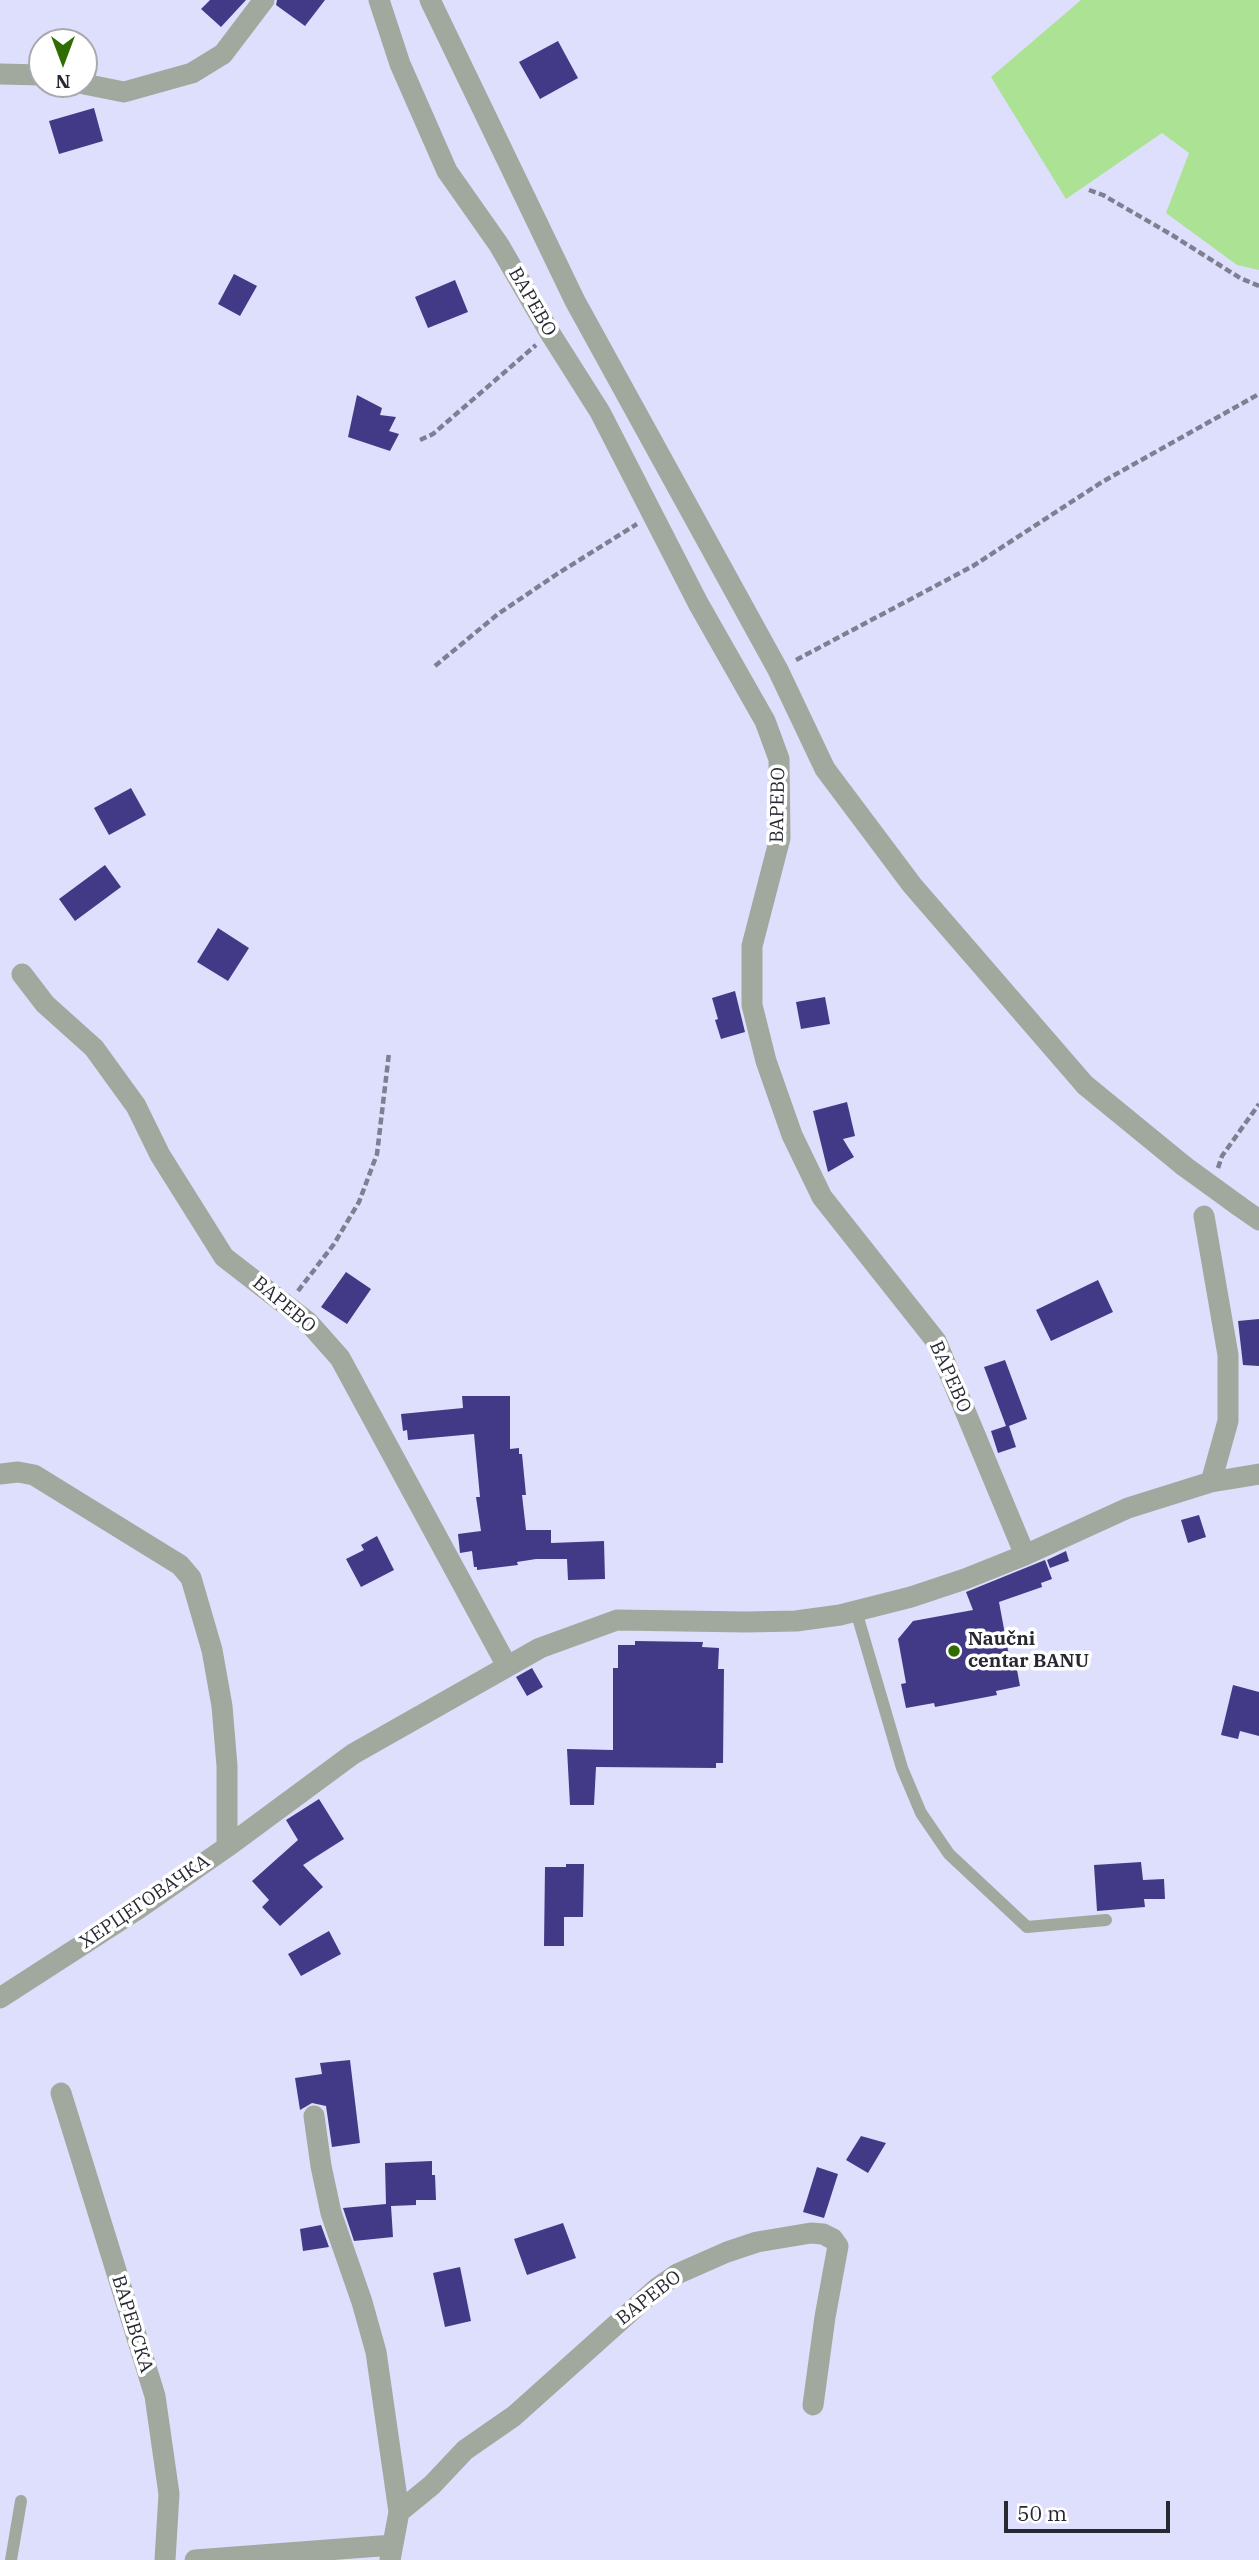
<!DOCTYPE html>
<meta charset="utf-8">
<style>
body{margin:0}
#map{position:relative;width:1259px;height:2560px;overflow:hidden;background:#dedffd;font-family:"IBM Plex Serif",serif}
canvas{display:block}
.north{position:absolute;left:28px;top:28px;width:70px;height:70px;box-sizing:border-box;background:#fff;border:2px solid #a9a9ad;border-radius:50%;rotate:180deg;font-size:19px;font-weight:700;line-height:28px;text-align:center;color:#282833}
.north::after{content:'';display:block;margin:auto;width:24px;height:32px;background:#306d00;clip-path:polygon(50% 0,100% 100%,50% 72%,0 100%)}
.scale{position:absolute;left:1004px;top:2501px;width:166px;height:32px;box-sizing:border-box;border:4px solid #282833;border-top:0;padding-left:9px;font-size:21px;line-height:24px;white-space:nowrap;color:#282833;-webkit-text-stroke:5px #fff;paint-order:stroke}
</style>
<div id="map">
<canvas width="1259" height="2560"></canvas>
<div class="north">N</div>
<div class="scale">50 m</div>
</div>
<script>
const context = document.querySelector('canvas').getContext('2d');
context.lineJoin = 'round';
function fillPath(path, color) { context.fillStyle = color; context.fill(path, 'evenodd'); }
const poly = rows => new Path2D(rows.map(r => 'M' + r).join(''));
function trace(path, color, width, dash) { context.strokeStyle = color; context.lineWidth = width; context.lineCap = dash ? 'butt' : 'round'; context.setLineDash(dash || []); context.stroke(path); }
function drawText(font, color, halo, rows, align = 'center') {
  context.font = font + ' "IBM Plex Serif",serif'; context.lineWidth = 7; context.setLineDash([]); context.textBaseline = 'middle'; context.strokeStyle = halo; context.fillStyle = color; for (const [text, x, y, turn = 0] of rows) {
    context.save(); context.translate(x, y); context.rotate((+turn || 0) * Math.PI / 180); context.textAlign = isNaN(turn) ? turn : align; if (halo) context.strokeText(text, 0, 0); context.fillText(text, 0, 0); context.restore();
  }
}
fillPath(poly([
 [1081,0,1259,0,1259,270,1237,265,1166,213,1189,153,1162,133,1066,199,991,77]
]), '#ace294');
fillPath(poly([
 [210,0,246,0,221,27,201,9],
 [277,0,325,0,305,26,276,5],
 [558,41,578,78,540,99,519,62],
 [94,108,103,141,59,154,49,121],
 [234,274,257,286,240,316,218,304],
 [455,280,468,312,428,328,415,297],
 [357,395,382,408,380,415,396,417,389,431,399,434,390,451,348,437],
 [131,788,146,815,109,835,94,808],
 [105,865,121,887,75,921,59,899],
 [218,928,249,948,228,981,197,962],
 [735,991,745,1032,721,1039,715,1020,718,1019,712,998],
 [825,997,830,1024,801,1029,796,1002],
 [847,1102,855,1136,843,1139,854,1157,828,1172,813,1111],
 [346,1272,371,1289,347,1324,321,1307],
 [1098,1280,1113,1312,1051,1341,1036,1310],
 [1259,1319,1259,1366,1243,1365,1238,1321],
 [1005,1360,1027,1419,1009,1426,1016,1447,998,1453,991,1431,1006,1426,984,1367],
 [462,1396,510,1396,510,1449,519,1448,519,1454,522,1454,526,1495,522,1495,526,1530,551,1530,551,1543,604,1541,605,1579,568,1580,567,1559,536,1559,517,1562,518,1565,477,1570,477,1567,474,1567,472,1551,460,1553,458,1534,481,1531,476,1497,480,1497,474,1434,408,1440,407,1430,403,1431,401,1414,463,1408],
 [1199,1515,1206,1537,1188,1543,1181,1520],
 [377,1536,394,1570,361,1587,346,1559,364,1550,361,1545],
 [1066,1551,1069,1561,1050,1568,1047,1560],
 [1045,1560,1052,1579,1041,1583,1042,1587,999,1602,1010,1661,1015,1659,1020,1686,996,1691,997,1695,935,1707,934,1703,906,1708,901,1684,906,1683,898,1639,913,1621,973,1610,966,1592],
 [635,1641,703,1642,702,1647,719,1648,718,1669,724,1669,723,1763,716,1763,716,1768,596,1767,594,1805,570,1805,567,1749,613,1750,613,1668,618,1668,618,1645,635,1645],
 [532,1668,543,1687,527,1696,516,1677],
 [1233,1685,1259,1692,1259,1736,1240,1731,1238,1739,1221,1735],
 [319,1799,344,1839,303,1865,323,1887,280,1926,262,1907,269,1900,252,1881,298,1840,286,1820],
 [1141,1862,1143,1880,1164,1879,1165,1899,1144,1899,1145,1907,1097,1911,1094,1865],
 [566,1864,584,1864,583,1917,564,1917,564,1946,544,1946,545,1867,566,1867],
 [329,1931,341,1954,301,1976,288,1954],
 [350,2060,360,2143,332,2147,326,2106,312,2103,300,2110,295,2078,322,2074,320,2063],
 [861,2136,886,2143,868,2173,846,2160],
 [432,2161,432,2175,435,2175,436,2200,416,2200,416,2205,391,2206,393,2237,354,2241,343,2208,386,2204,385,2163],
 [817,2167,838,2174,824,2218,803,2212],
 [563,2223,576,2258,527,2275,514,2239],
 [321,2225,329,2247,303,2251,300,2229],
 [460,2267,471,2321,445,2327,433,2273]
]), '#423a87');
trace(poly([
 [1089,190,1103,195,1172,235,1240,278,1259,286],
 [420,440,433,434,536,345],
 [796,660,973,566,1102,482,1259,394],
 [435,666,498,614,557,574,637,524],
 [1218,1168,1222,1156,1259,1104],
 [298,1291,334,1244,359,1202,377,1154,389,1053]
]), '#7e7f93', 4.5, [7, 3.5]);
trace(poly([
 [856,1611,902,1768,921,1813,949,1854,1027,1927,1106,1920],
 [11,2560,21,2501]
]), '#a1a99e', 12);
trace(poly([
 [379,0,400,64,447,171,499,245,550,333,600,412,698,603,765,721,779,759,780,838,752,946,752,1005,766,1061,792,1135,822,1197,936,1341,1025,1555],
 [430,0,575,301,778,670,825,769,912,885,1085,1085,1184,1166],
 [0,74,42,75],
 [84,84,124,92,192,73,223,54,264,0],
 [22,974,45,1004,94,1048,136,1106,160,1155,224,1257,308,1322,340,1358,507,1666],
 [1239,1206,1259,1220],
 [1204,1216,1228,1355,1228,1421,1211,1482],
 [0,1474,18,1472,34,1475,180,1565,191,1578,212,1650,222,1706,227,1766,227,1847],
 [0,1998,141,1907,227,1847,353,1754,540,1648,617,1620,746,1622,796,1621,840,1615,911,1597,965,1579,1025,1555,1128,1508,1211,1482,1259,1474],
 [61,2093,155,2396,169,2494,165,2560],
 [314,2116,321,2166,331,2213,362,2302,376,2352,399,2512],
 [195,2560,393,2545],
 [390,2560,399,2512,432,2485,465,2450,514,2416,657,2288,677,2274,727,2252,757,2242,811,2233,823,2234,833,2239,838,2246,825,2317,813,2405]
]), '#a1a99e', 21);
trace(poly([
 [1184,1166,1239,1206]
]), '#a1a99e', 21);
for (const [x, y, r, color] of [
 [954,1651,7,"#306d00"]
]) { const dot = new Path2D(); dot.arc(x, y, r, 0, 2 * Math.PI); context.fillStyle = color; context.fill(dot); trace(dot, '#fff', 2.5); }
drawText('19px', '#282833', '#fff', [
 ["ВАРЕВО",532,302,60],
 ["ВАРЕВО",778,805,-89],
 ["ВАРЕВО",284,1305,40],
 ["ВАРЕВО",950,1377,66],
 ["ХЕРЦЕГОВАЧКА",145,1902,-34],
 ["ВАРЕВО",649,2298,-38],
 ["ВАРЕВСКА",132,2324,73]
]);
drawText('bold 19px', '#282833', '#fff', [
 ["Naučni",968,1640],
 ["centar BANU",968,1662]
], 'left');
</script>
